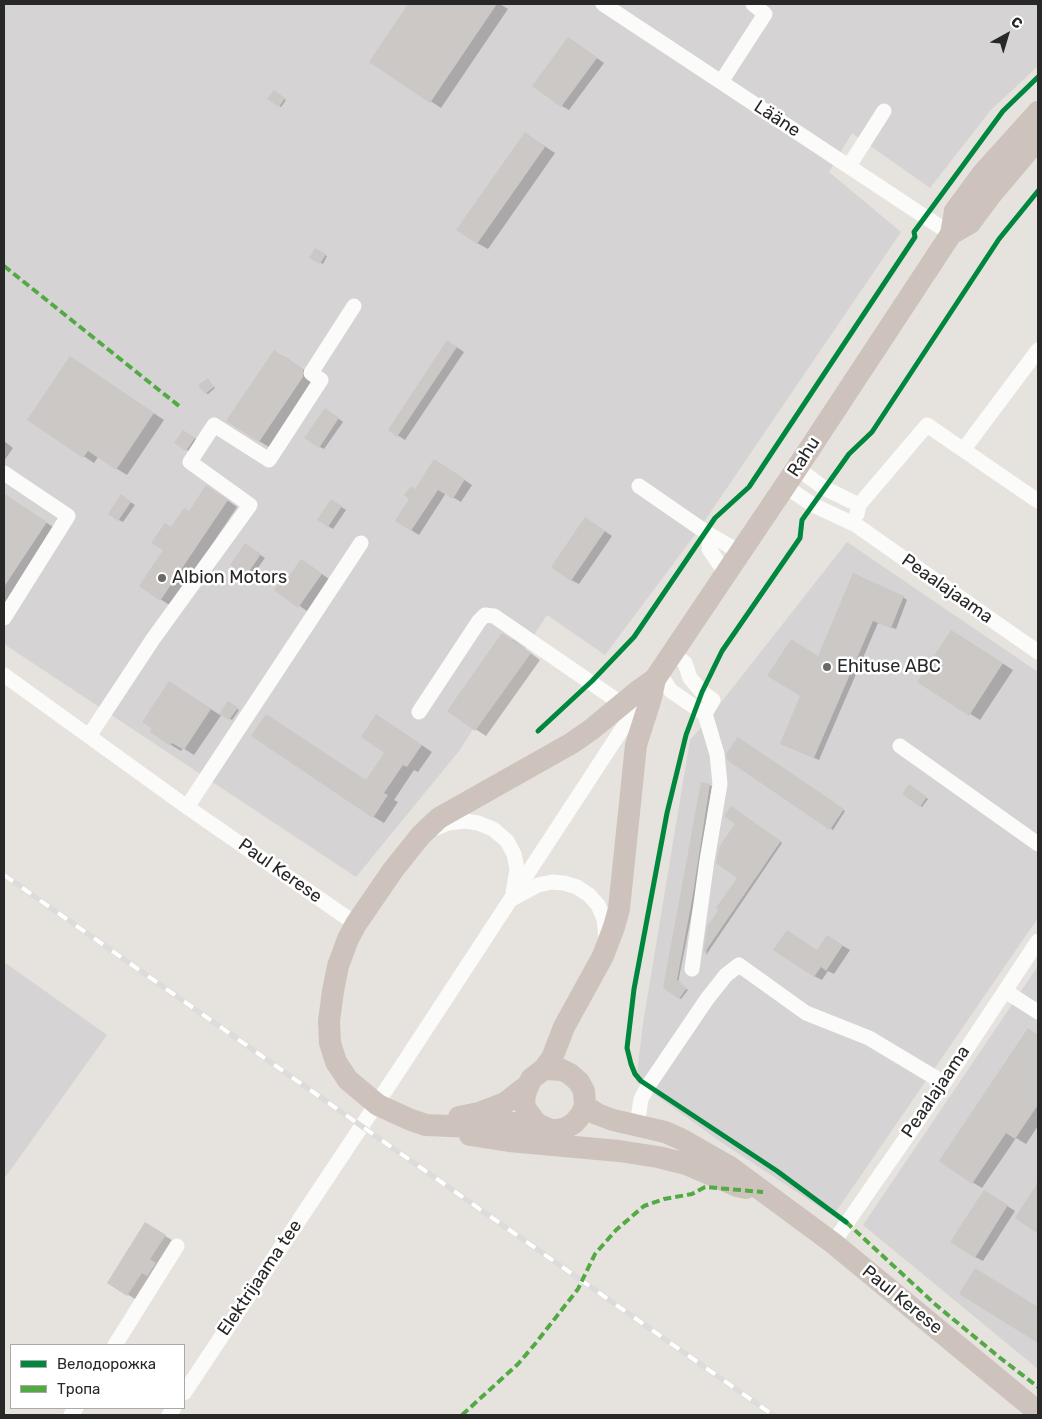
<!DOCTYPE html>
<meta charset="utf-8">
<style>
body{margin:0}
#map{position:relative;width:1042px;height:1419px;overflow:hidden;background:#e6e2de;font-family:Rubik,sans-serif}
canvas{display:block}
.frame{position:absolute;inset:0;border:5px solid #282828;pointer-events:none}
.legend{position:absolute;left:10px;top:1344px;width:175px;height:65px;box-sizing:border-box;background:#fff;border:1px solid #a9a9a9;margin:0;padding:6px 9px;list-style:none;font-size:15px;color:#282828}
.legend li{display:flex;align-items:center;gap:10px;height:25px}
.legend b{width:25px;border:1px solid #a9a9a9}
.north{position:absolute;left:982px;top:10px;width:50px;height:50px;-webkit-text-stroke:4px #fff;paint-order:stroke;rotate:39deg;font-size:14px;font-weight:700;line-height:20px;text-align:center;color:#282828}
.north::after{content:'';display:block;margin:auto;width:18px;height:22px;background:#282828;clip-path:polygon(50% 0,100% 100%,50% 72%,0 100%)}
</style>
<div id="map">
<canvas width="1042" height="1419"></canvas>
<div class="frame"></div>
<ul class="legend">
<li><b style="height:6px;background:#00873e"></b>Велодорожка</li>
<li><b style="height:6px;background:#53aa44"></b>Тропа</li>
</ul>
<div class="north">С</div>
</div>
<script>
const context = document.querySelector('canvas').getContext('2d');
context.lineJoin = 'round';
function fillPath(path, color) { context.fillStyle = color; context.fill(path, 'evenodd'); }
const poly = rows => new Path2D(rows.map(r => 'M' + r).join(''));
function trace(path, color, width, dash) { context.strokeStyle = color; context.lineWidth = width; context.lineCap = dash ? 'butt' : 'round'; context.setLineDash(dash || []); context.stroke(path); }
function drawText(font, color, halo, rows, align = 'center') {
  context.font = font + ' Rubik,sans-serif'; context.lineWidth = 5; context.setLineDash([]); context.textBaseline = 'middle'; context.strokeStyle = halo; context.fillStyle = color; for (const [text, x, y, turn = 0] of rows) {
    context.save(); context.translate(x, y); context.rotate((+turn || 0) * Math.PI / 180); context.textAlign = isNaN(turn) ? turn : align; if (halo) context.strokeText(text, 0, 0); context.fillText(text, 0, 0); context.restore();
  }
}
fillPath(poly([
 [4,4,1038,4,1038,66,990,111,930,188,852,133,829,172,901,232,697,532,605,655,547,615,459,751,356,877,4,644],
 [847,542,1038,672,1038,918,833,1216,721,1142,636,1081,643,1023,690,740,709,718],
 [4,962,107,1035,4,1179],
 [1038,966,1038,1369,863,1225]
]), '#d6d3d5');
fillPath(poly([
 [410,4,500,4,508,9,441,108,371,62],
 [569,38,604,63,569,110,562,106],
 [274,92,286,100,281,107,269,99],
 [535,140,555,153,488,249,477,243],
 [315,250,327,256,323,264,311,258],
 [455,346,464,352,405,440,389,430],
 [285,357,313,376,313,383,269,447,259,441],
 [80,364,164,420,127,475,98,457,94,463,29,420],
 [208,380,215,388,208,394,206,393],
 [330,412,343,422,324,449,320,447],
 [188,434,199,441,191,453,187,450],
 [4,441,13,448,4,461],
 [442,465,472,485,461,502,446,493,419,535,397,521,416,491],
 [217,493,237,507,171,606,140,586,164,550,172,528,189,513],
 [4,494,56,529,6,605,4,603],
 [126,499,135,505,123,522,119,520],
 [332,501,346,510,333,529,328,526],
 [593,523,612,536,579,584,571,580],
 [250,548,265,558,251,577,246,575],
 [302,560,329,579,307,611,275,589,289,578],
 [903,597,907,600,896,629,878,623,819,760,786,746,818,658],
 [961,637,1013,670,980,720,919,682],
 [513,640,540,660,486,736,448,711],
 [180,689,220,715,228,703,239,710,232,720,222,714,194,755,183,748,181,751,171,745],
 [387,722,432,752,418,772,414,770,394,800,398,802,384,823,374,817,367,781,386,752],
 [738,739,845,811,833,830,728,759],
 [702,784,712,786,694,902,678,983,688,990,681,999,665,988],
 [910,785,928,799,922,807,904,794],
 [732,807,782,843,706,955,709,926,739,877,736,824],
 [835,941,850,950,834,974,828,971,822,980,814,976,818,952],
 [1028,1029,1038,1035,1038,1126,1026,1144,1016,1138,982,1188,972,1182],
 [992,1196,1015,1211,983,1261,975,1257],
 [145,1224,172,1240,157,1264,162,1268,150,1276,135,1299,127,1294]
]), '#0003');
fillPath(poly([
 [408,4,497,4,430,103,369,62],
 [568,37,597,58,561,107,532,86],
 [274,90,285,98,279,107,267,99],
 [525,132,545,147,477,244,456,230],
 [315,248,326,254,320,264,309,258],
 [447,340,457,347,397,437,388,430],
 [274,350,303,369,303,377,259,442,226,421],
 [70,356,154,413,116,470,88,451,83,458,27,420],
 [208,378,214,387,205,394,198,385],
 [325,408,339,418,319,448,304,438],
 [183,430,195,438,186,451,174,443],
 [434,459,465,479,453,499,438,490,411,531,395,521,409,499,404,495,411,486,415,489],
 [206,485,228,500,160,601,139,586,163,550,151,543,165,523,171,527,184,508,189,511],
 [4,494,47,522,4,587],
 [121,494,131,502,118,521,108,514],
 [331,499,342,506,328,527,317,520],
 [585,517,605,531,571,581,551,567],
 [245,543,261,554,246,576,230,565],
 [301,559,322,574,298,608,274,590,285,574,289,576],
 [853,573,904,596,891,628,873,621,814,758,780,744,800,696,767,676,791,639,818,656],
 [951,630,1003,663,969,716,917,682],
 [502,633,531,653,475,731,447,711],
 [169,681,211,709,184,750,172,743,170,746,150,732,152,729,142,722],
 [228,701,238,708,229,720,219,714],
 [266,714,366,780,384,753,361,737,376,714,422,745,407,767,403,765,384,793,388,795,373,818,251,736],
 [738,737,844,809,830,830,727,760,726,754],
 [701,782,710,784,692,900,677,980,687,988,679,999,663,988],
 [909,784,927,797,920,807,902,794],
 [731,806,781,841,703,955,707,926,719,910,716,908,737,878,716,863,719,847,735,824,724,816],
 [787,930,817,950,827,935,843,945,826,971,821,967,814,977,773,950],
 [1028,1028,1038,1035,1038,1105,1015,1139,1006,1133,972,1184,939,1161],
 [1038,1182,1038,1234,1015,1218],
 [984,1190,1008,1205,975,1258,950,1242],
 [145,1222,166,1235,150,1259,156,1263,147,1276,142,1273,127,1296,107,1283],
 [975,1268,1038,1307,1038,1343,959,1294]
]), '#cbc8c5');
trace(poly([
 [603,4,951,234],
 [721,82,765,14,753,4],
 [849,166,884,111],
 [964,449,1038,350],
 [797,468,824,488,859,505,857,514],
 [4,473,68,516,4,618],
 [639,486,710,535,740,552],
 [785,486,813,505,856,525,1038,652],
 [859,505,927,425,1038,501],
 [710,535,709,549,726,574],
 [672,653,685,663,690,678,702,692,713,700,705,714],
 [659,673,671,691,705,714,717,754,720,784,707,860,692,969],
 [4,675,187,807,356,924],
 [419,712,479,621,485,615,494,616,622,704],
 [89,736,153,639,250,505,190,462,214,425,269,460,321,380,311,373,354,306],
 [900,746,1038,844],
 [187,807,361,543],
 [436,828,448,823,465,821,478,823,493,829,507,841,514,854,517,869,513,893],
 [514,898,538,885,552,882,564,883,577,887,589,895,598,905,604,919,606,940],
 [1005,991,1038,1012],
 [637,1125,641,1099,648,1086,707,999,726,975,739,965,806,1013,869,1038,944,1083],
 [833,1243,944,1083,1038,941],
 [115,1345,177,1246],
 [184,1393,399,1070,647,691],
 [71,1415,76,1408],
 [169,1415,174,1408]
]), '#fbfbfa', 15);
trace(poly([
 [951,234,970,223,990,196,1038,139],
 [544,1069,562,1070,570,1074,579,1082,584,1091,585,1106,581,1115,574,1123,566,1128,558,1130,551,1130,537,1124,527,1111,524,1104,525,1094,531,1079,544,1069,552,1058,564,1027,603,956,614,927,619,909,636,745,651,698,655,679],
 [585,1106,597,1114,613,1120,665,1132,681,1139,730,1167,833,1243,1038,1412],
 [459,1117,479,1113,505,1103,527,1086],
 [537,1124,516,1123,474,1127,426,1125,411,1120,378,1105,348,1080,336,1062,330,1043,329,1021,333,991,338,966,348,939,356,924,393,870,421,835,439,818,572,743,592,729,638,691,655,679,797,468,951,234,955,211,983,173,1038,112],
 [470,1135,509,1141,619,1151,658,1157,686,1164,737,1186,746,1188]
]), '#cdc3bc', 22);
const rail = poly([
 [4,875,773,1415]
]);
trace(rail, '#dddcdd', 5.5);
trace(rail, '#fff', 4, [11]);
trace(poly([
 [4,266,179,406],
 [846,1222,936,1305,999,1357,1038,1387],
 [462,1415,518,1364,535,1344,578,1289,595,1254,616,1230,644,1206,664,1199,692,1194,705,1187,763,1192]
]), '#53aa44', 4, [8, 4]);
trace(poly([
 [538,731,592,681,634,637,715,518,749,487,915,237,914,232,1003,111,1038,77],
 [846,1222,777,1171,641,1081,635,1074,631,1064,627,1048,634,989,667,813,686,735,702,692,722,651,800,538,802,520,849,454,872,432,999,239,1038,191]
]), '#00873e', 5);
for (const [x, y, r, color] of [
 [162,578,5,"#6a6968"],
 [827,667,5,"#6a6968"]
]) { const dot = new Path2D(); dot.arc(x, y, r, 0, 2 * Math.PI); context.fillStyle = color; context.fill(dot); trace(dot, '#fff', 2); }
drawText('18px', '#282828', '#fff', [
 ["Lääne",777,119,33],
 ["Rahu",804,457,-57],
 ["Peaalajaama",947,589,35],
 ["Paul Kerese",280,871,35],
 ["Peaalajaama",936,1092,-56],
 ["Elektrijaama tee",260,1278,-56],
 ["Paul Kerese",902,1300,39]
]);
drawText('18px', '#282828', '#fff', [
 ["Albion Motors",172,578],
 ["Ehituse ABC",837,667]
], 'left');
</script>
